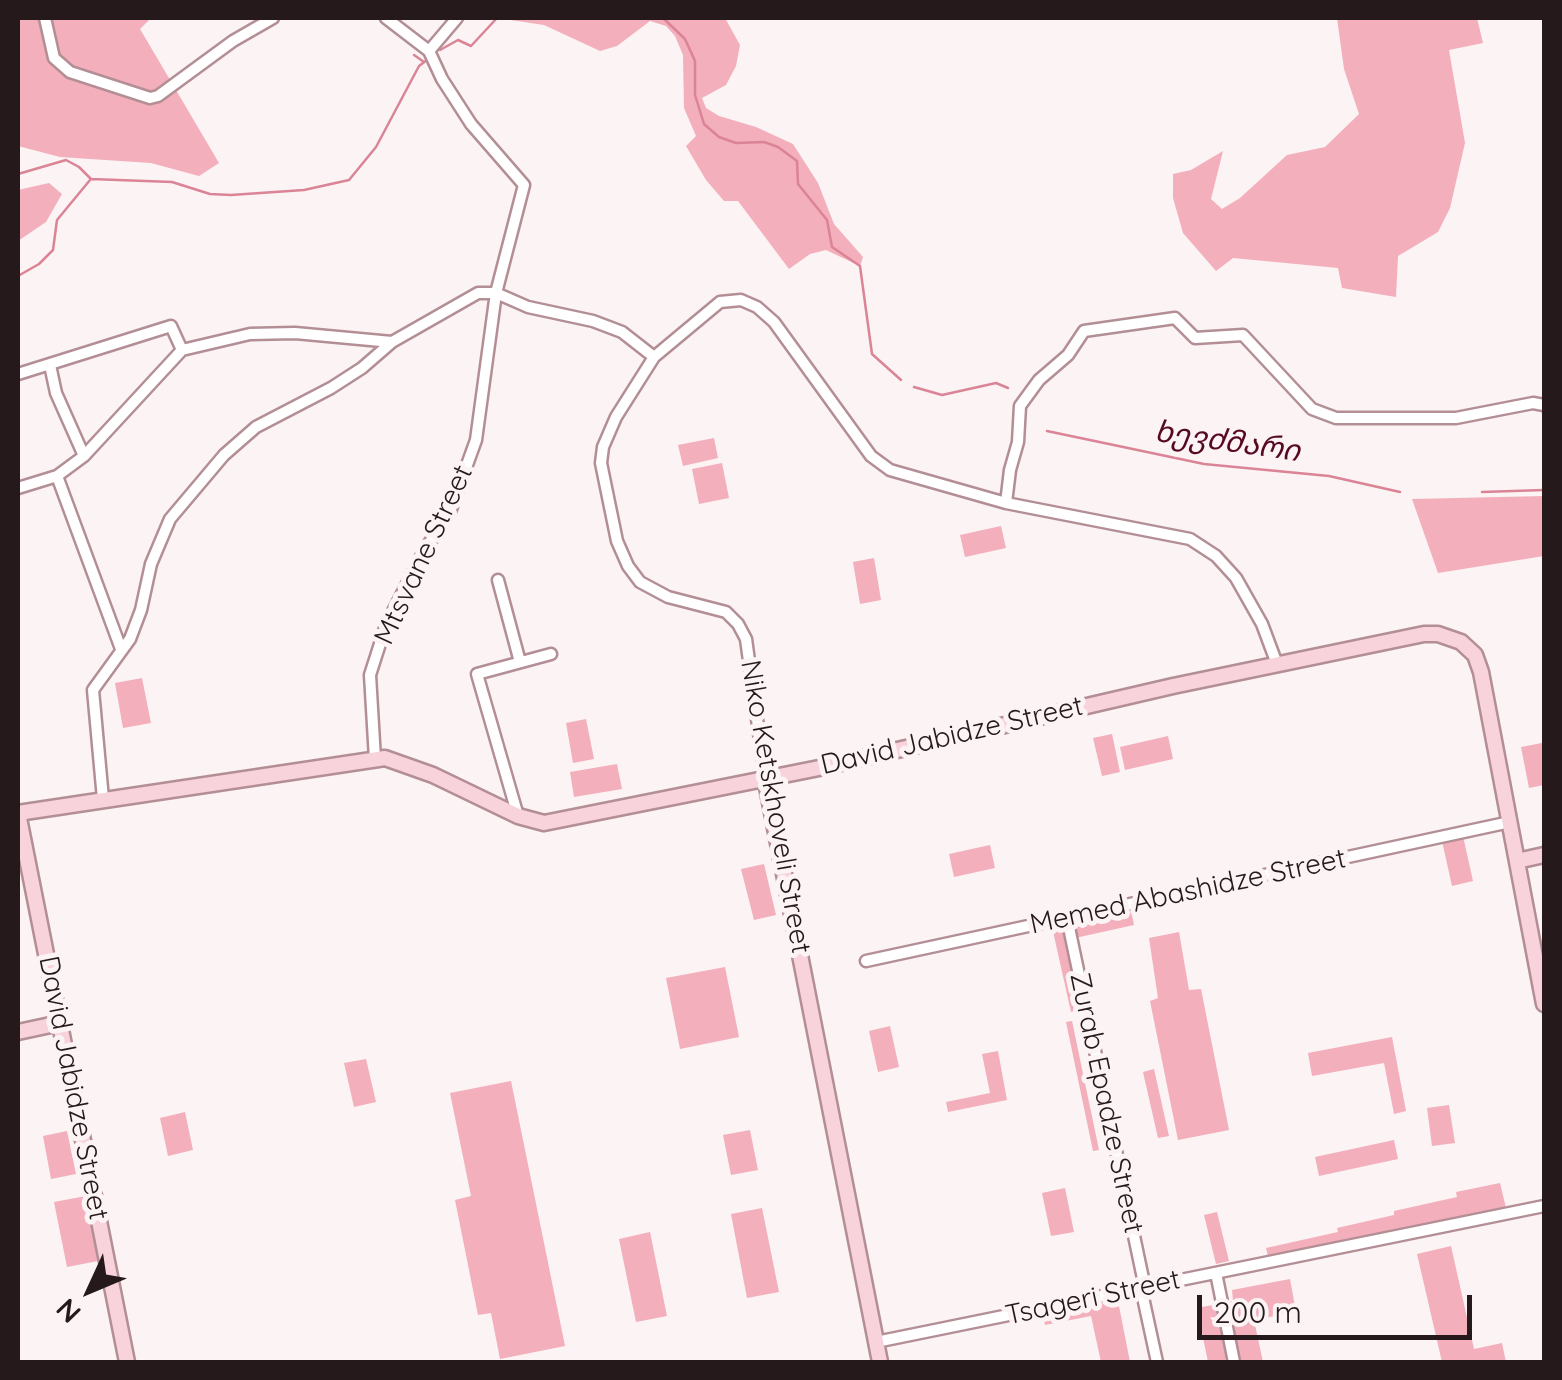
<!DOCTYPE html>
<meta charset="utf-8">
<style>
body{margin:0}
#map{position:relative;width:1562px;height:1380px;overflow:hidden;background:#fbf3f4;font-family:Quicksand,sans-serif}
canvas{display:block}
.frame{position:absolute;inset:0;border:20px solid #26191b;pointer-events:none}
.north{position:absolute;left:40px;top:1240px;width:100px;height:100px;-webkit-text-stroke:8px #fbf3f4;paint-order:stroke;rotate:226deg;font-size:28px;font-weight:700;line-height:40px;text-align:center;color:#26191b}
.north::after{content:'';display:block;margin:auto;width:35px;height:45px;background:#26191b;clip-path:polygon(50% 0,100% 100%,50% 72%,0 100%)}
.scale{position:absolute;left:1197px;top:1295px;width:275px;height:45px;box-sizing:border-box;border:5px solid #26191b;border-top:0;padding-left:12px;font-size:30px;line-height:35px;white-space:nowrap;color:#26191b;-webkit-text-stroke:8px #fbf3f4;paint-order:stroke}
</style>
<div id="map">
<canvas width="1562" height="1380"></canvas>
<div class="frame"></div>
<div class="north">N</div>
<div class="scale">200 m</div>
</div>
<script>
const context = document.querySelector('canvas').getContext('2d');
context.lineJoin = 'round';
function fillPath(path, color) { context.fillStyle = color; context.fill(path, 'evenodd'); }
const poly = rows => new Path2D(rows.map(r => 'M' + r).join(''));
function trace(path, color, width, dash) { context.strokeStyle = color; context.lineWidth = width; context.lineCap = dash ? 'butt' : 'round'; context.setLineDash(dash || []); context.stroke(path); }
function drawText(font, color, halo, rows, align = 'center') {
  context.font = font + ' Quicksand,"Noto Sans Georgian",sans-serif'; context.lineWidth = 10; context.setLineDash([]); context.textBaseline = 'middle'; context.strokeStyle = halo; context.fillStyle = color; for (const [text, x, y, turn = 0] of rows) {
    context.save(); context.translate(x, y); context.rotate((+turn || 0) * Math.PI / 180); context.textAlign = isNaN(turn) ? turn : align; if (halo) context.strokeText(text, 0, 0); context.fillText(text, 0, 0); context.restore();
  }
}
fillPath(poly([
 [18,18,151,18,140,29,219,163,199,176,151,163,60,157,18,146],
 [497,18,725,18,740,45,736,66,726,85,702,98,706,108,719,116,756,127,793,144,818,183,834,224,863,257,860,266,826,250,810,254,789,269,738,201,724,201,706,180,686,146,696,136,684,108,683,55,675,36,666,26,650,21,617,46,600,51,544,25],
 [1337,18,1477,18,1483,43,1449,50,1465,143,1450,208,1438,232,1398,256,1396,297,1342,288,1338,268,1233,258,1216,271,1183,233,1173,198,1173,174,1191,170,1223,151,1211,199,1222,209,1240,198,1287,155,1325,147,1359,114,1344,69],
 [49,183,62,194,46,222,18,241,18,190],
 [714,438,718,458,683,466,678,445],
 [722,463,729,498,699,504,692,469],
 [1544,496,1544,556,1438,573,1412,499],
 [1001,526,1006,548,965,557,960,535],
 [874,558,881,600,860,604,853,562],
 [142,678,151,723,123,728,115,683],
 [586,719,594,759,573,763,566,723],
 [1112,734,1120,772,1102,776,1093,738],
 [1168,736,1173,759,1125,770,1120,747],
 [1542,743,1544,785,1529,788,1521,747],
 [617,764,622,789,574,797,570,772],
 [1463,836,1473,881,1452,886,1442,841],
 [990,845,995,868,954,877,949,854],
 [764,864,776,915,754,920,741,869],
 [1131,910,1134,925,1066,940,1082,1009,1071,1012,1052,927],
 [1179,932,1189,990,1201,989,1229,1130,1178,1140,1150,1001,1158,998,1149,938],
 [725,967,739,1037,680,1049,666,978],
 [1072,1021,1099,1150,1093,1151,1066,1022],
 [890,1026,899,1067,878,1072,869,1031],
 [1392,1037,1406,1111,1394,1114,1384,1063,1312,1076,1308,1053],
 [998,1051,1007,1100,948,1112,946,1102,990,1093,982,1054],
 [366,1059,376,1102,354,1107,344,1063],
 [1154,1069,1169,1136,1158,1138,1143,1072],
 [511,1081,565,1346,500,1359,491,1313,478,1315,455,1200,471,1196,450,1093],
 [1449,1105,1455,1143,1432,1146,1427,1108],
 [185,1112,193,1150,168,1156,160,1118],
 [750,1130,758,1170,731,1175,723,1135],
 [67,1131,76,1174,51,1179,43,1136],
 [1394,1140,1398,1159,1319,1176,1315,1157],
 [1500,1183,1506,1208,1269,1260,1266,1248,1338,1232,1337,1228,1394,1215,1394,1211,1457,1197,1456,1192],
 [1065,1188,1074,1232,1051,1236,1042,1193],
 [86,1196,98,1261,67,1267,54,1202],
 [762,1208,779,1292,747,1298,731,1214],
 [1217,1212,1229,1261,1216,1264,1204,1215],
 [650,1232,667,1316,636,1322,619,1239],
 [1451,1246,1474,1349,1502,1343,1506,1362,1442,1362,1417,1254],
 [1290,1279,1296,1312,1254,1320,1263,1362,1208,1362,1197,1308,1233,1301,1232,1290],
 [1118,1301,1130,1362,1101,1362,1091,1316,1045,1325,1043,1316]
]), '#f3afbb');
trace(poly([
 [663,18,685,39,695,61,695,95,704,124,719,137,736,143,764,142,778,147,797,161,798,184,827,220,832,247,860,266,872,354,901,380],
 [440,50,458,40,471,46,497,18],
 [414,55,424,62],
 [18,174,66,160,79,167,91,179],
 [91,179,172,182,210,194,231,195,304,190,349,180,376,147,419,66,427,60],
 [18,276,39,264,53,250,57,220,90,180],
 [914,387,942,395,996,383,1008,388],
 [1047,431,1204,464,1329,476,1400,492],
 [1482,492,1544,490]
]), '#da8496', 2.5);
const street = poly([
 [45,18,54,58,70,72,150,98,158,96,233,41,273,18],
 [429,51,457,18],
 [50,365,56,393,84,456],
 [18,374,171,326,182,350],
 [57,476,121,649],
 [18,488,57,476,84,456,182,350,250,334,295,333,392,342],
 [1006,503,1010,470,1018,442,1020,406,1039,380,1068,355,1084,331,1175,318,1195,338,1243,335,1312,409,1336,418,1456,418,1533,403,1544,405],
 [498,580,520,662],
 [375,759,370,675,386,625,424,551,450,512,476,440,496,293,524,185,471,124,442,79,429,51,386,18],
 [765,777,746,639,738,624,726,612,668,597,640,582,628,566,617,541,601,463,603,447,616,417,654,357,720,302,741,300,757,307,774,322,871,456,890,470,1006,503,1190,539,1216,556,1236,578,1262,624,1277,664],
 [103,799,93,690,130,639,141,610,151,564,170,519,224,455,256,427,331,388,362,368,392,342,478,293,496,293,528,307,593,321,622,332,654,357],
 [518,816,477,674,551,654],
 [1067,918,1145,1288],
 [866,961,1510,822],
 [1216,1273,1234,1362],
 [1141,1288,1157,1362],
 [876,1342,1544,1206]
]);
const secondary = poly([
 [765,777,880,1362],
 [1517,861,1544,855],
 [18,1032,60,1023],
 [127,1362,18,813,385,758,433,775,518,816,544,823,824,767,1173,686,1424,634,1438,634,1461,642,1475,655,1481,672,1544,1004]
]);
trace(street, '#b38f95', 15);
trace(secondary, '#b38f95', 19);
trace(street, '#fff', 10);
trace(secondary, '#f8d3dc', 14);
drawText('28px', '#26191b', '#fbf3f4', [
 ["Mtsvane Street",424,555,-65],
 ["David Jabidze Street",952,736,-13],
 ["Niko Ketskhoveli Street",775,807,80],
 ["Memed Abashidze Street",1188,892,-12],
 ["David Jabidze Street",73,1088,79],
 ["Zurab Epadze Street",1106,1103,78],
 ["Tsageri Street",1093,1298,-12]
]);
drawText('italic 30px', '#570824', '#fbf3f4', [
 ["ხევძმარი",1227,442,8]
]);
</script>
